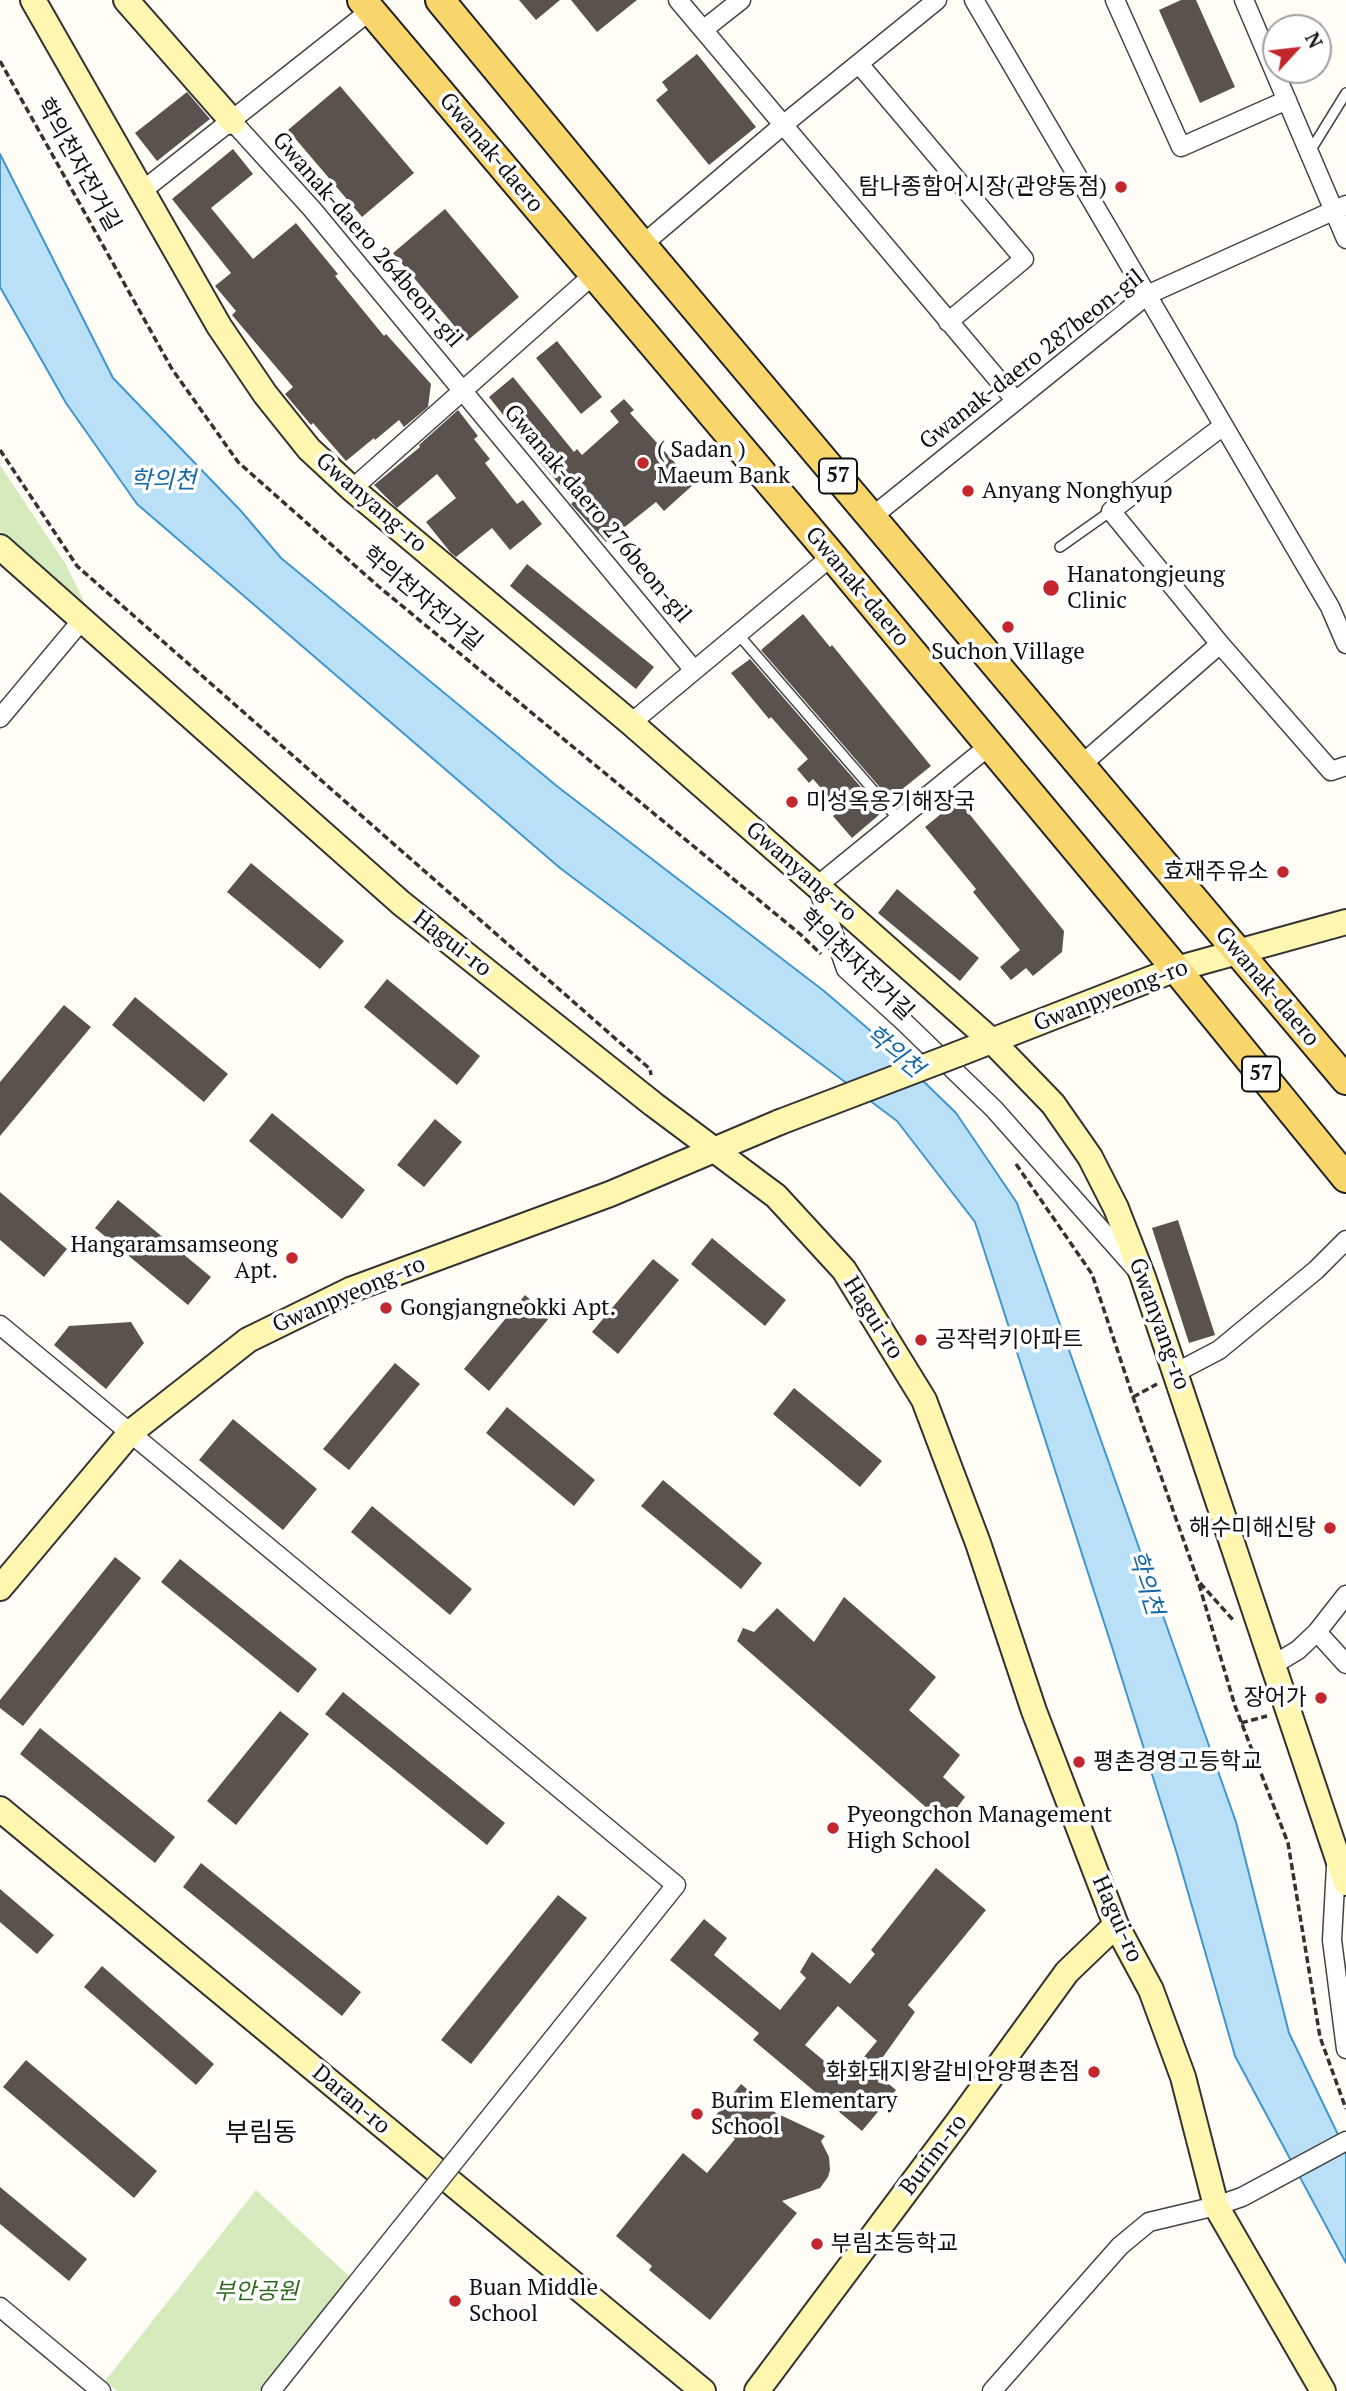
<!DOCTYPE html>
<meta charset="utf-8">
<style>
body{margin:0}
#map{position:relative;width:1346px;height:2391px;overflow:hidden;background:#fffdf5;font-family:"PT Serif",serif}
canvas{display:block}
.north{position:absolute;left:1262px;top:14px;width:70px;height:70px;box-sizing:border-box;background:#fff;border:2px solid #a0a0a0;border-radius:50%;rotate:63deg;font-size:19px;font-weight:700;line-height:28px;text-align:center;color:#111}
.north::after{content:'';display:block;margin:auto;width:24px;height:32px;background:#c4262e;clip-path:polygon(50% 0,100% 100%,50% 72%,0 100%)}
</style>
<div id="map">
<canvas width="1346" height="2391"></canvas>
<div class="north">N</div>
</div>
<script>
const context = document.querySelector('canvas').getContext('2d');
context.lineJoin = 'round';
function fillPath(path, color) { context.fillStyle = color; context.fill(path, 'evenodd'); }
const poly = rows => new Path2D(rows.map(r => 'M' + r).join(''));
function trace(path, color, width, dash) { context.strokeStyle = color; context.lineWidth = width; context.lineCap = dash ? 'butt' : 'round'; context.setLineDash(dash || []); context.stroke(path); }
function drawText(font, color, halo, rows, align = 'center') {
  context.font = font + ' "PT Serif","Noto Sans KR",serif'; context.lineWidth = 7; context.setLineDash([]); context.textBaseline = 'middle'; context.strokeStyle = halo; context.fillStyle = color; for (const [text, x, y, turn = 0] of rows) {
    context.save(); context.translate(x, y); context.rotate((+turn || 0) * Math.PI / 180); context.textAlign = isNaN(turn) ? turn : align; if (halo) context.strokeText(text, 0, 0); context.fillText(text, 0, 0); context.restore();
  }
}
fillPath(poly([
 [0,465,65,563,89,611,0,531],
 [256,2190,350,2277,259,2391,117,2391,105,2381]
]), '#d5ebbd');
const water = poly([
 [0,154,113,378,241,511,281,558,558,787,824,991,879,1038,956,1113,1017,1203,1236,1822,1289,2033,1346,2151,1346,2263,1235,2056,1177,1854,1112,1647,975,1222,897,1121,560,868,137,504,66,403,0,287,0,154]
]);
fillPath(water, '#b9e0f7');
trace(water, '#3f96cf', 2);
fillPath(poly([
 [519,0,560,0,536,20],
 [571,0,637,0,597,32],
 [1181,0,1196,0,1235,87,1200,103,1159,10],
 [697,54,756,127,709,165,656,100,668,90,662,82],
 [340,86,414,173,362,217,288,130],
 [187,92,210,119,157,161,135,133],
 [233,149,253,174,211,208,253,259,296,223,338,274,335,276,384,336,386,334,431,384,428,407,404,427,399,420,375,440,374,438,346,461,313,423,311,425,285,394,293,387,232,315,236,311,215,286,231,273,172,199],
 [445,209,519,297,467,341,393,253],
 [557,341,602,397,581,414,536,358],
 [513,377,574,452,577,449,582,455,619,422,610,411,624,399,634,410,630,413,694,484,664,511,656,502,606,542,571,504,574,501,544,467,489,397],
 [458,410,478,436,474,439,490,459,485,463,517,504,523,500,542,524,510,550,492,528,456,557,451,553,426,522,456,498,437,474,397,508,374,485,420,447,419,445],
 [527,564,654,667,636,689,510,586],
 [803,614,830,647,832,645,931,766,890,799,761,650],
 [750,659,879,808,877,810,880,814,852,838,833,816,840,810,813,779,809,783,797,769,808,759,771,717,769,719,731,673],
 [958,800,1064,931,1062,952,1033,976,1026,968,1011,980,1000,967,1020,950,973,892,976,889,925,827],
 [251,863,344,941,320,969,227,892],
 [897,889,979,958,960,981,878,913],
 [387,979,480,1056,457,1085,364,1007],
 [135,997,228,1074,204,1102,112,1025],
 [64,1005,91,1027,0,1136,0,1082],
 [272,1113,365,1190,342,1219,249,1141],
 [435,1119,462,1142,424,1187,397,1165],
 [0,1192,67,1249,44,1277,0,1240],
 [118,1200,211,1277,188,1305,95,1228],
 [1178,1220,1215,1335,1189,1343,1152,1228],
 [712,1238,786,1300,765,1326,691,1264],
 [653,1259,679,1280,618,1354,592,1332],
 [525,1295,550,1317,489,1391,464,1369],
 [131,1322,144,1343,106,1389,54,1345,69,1326],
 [395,1363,420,1384,349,1470,323,1449],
 [794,1388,882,1461,860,1487,773,1414],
 [507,1407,595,1480,574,1506,486,1433],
 [233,1419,317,1489,283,1530,199,1460],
 [663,1480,762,1563,741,1589,641,1506],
 [372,1506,472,1589,450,1615,351,1532],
 [115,1557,141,1578,23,1726,0,1708,0,1700],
 [180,1559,317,1669,298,1693,161,1582],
 [844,1597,936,1677,909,1710,960,1755,943,1777,965,1797,945,1824,737,1641,743,1628,754,1632,777,1608,814,1642],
 [343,1692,505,1823,487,1845,325,1714],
 [280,1711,309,1734,236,1825,207,1801],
 [40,1728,175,1837,155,1863,20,1754],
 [201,1863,361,1992,342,2016,183,1887],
 [936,1868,986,1910,908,2005,915,2012,873,2071,896,2090,862,2131,753,2040,759,2033,670,1960,704,1919,727,1938,714,1955,780,2010,806,1978,800,1972,812,1952,850,1984,875,1954,871,1950],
 [838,2006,877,2041,846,2079,805,2045],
 [0,1889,54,1935,37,1954,0,1922],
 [558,1895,587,1918,471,2064,441,2040],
 [102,1966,214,2064,196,2085,84,1987],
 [26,2060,157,2171,134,2198,3,2087],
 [741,2084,776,2113,825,2136,821,2141,829,2157,830,2170,828,2177,820,2188,782,2201,797,2213,710,2320,649,2270,652,2266,616,2236,683,2153,707,2173,735,2139,712,2120],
 [0,2187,87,2259,69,2281,0,2224]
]), '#5a524d');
const lane = poly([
 [1309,153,1346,93],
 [1060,547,1111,511],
 [737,633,899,820]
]);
const street = poly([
 [678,0,1016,401],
 [974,0,1330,607,1346,644],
 [1115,0,1181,147,1287,100],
 [1244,0,1346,239],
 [703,30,741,0],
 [859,64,1024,259,948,322],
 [233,122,312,209,693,669],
 [142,191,371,10],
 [642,245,783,125,937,0],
 [1223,426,1111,511,1220,644,1331,771,1346,766],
 [352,489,593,275],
 [873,516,1147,295,1346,205],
 [0,718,82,620],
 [631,723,832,556],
 [989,746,817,886,846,969,902,1020,994,1109,1136,1269],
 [1081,765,1220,644],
 [0,1325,676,1885,518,2082],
 [1177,1372,1219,1350,1316,1270,1346,1240],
 [1317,1632,1346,1664],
 [1273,1665,1298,1650,1317,1632,1346,1595],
 [1336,1866,1332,1940,1346,2049],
 [0,2307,101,2391],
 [271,2391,353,2288],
 [992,2391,1120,2246,1149,2222,1216,2206,1242,2197,1346,2141]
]);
const secondary = poly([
 [33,0,219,326,265,394,309,449,352,489,631,723,817,886,993,1042,1053,1104,1090,1157,1116,1208,1143,1277,1346,1883],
 [126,0,233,122],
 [0,547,401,903,653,1104,776,1196,844,1270,924,1400,978,1543,1034,1711,1116,1925,1151,1990,1183,2077,1216,2206,1323,2391],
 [958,1054,1176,969,1346,922],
 [0,1588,131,1432,248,1340,350,1290,610,1194,780,1122],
 [0,1809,703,2391],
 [757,2391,958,2122,1067,1972,1116,1925]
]);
const primary = poly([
 [362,0,832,556,1176,969,1346,1178],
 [440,0,642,245,1346,1080]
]);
trace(lane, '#444', 12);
trace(street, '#444', 21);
trace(secondary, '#333', 28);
trace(primary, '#222', 32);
trace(poly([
 [0,61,172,369,238,462,378,586,800,934,821,954],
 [0,450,77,566,650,1069,651,1075],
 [1016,1164,1092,1274,1133,1397,1198,1581,1235,1706,1288,1843,1320,2037,1346,2109],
 [1133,1397,1157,1384],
 [1200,1583,1234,1621],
 [1241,1723,1267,1716]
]), '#333', 3.5, [7, 3.5]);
trace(lane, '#fff', 9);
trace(street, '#fff', 18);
trace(secondary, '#fff6b0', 24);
trace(primary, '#f9d66b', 28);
const streetBridge = poly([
 [353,2288,518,2082]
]);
const secondaryBridge = poly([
 [780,1122,958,1054]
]);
trace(streetBridge, '#444', 21, []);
trace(secondaryBridge, '#333', 28, []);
trace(streetBridge, '#fff', 18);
trace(secondaryBridge, '#fff6b0', 24);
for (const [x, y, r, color] of [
 [1121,187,7,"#c4262e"],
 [643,463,7,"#c4262e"],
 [968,491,7,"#c4262e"],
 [1051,588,9,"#c4262e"],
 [1008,627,7,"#c4262e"],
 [792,802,7,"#c4262e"],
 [1283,872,7,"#c4262e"],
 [292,1258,7,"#c4262e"],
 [386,1308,7,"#c4262e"],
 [921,1340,7,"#c4262e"],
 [1330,1528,7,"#c4262e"],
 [1321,1698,7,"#c4262e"],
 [1079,1762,7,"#c4262e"],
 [833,1828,7,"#c4262e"],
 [1094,2072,7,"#c4262e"],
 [697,2114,7,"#c4262e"],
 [817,2244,7,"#c4262e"],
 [455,2301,7,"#c4262e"]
]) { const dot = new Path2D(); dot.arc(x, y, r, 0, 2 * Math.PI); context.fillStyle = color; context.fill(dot); trace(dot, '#fff', 2.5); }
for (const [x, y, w] of [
 [838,476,38],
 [1261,1074,38]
]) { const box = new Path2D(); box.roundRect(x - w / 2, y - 17.5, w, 35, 5); context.fillStyle = '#fff'; context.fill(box); trace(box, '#111', 2); }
drawText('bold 21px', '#111', null, [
 ["57",838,476],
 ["57",1261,1074]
]);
drawText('23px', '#111', '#fff', [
 ["Gwanak-daero",491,153,50],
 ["학의천자전거길",78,165,61],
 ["Gwanak-daero 264beon-gil",367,240,49],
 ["Gwanak-daero 287beon-gil",1032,360,-38],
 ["Gwanyang-ro",371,503,41],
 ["Gwanak-daero 276beon-gil",597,514,50],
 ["Gwanak-daero",857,587,50],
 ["학의천자전거길",422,599,40],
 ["Gwanyang-ro",801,872,41],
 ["Hagui-ro",452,944,38],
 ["학의천자전거길",856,965,44],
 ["Gwanak-daero",1267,987,50],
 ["Gwanpyeong-ro",1111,996,-21],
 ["Gwanpyeong-ro",349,1295,-23],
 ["Hagui-ro",873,1318,58],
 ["Gwanyang-ro",1159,1324,70],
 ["Hagui-ro",1117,1919,66],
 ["Daran-ro",351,2100,40],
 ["Burim-ro",934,2155,-53]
]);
drawText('23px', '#111', '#fff', [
 ["탐나종합어시장(관양동점)",1107,187,"right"],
 ["( Sadan )",657,450],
 ["Maeum Bank",657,476],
 ["Anyang Nonghyup",982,491],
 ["Hanatongjeung",1067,575],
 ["Clinic",1067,601],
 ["Suchon Village",1008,652,"center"],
 ["미성옥옹기해장국",806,802],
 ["효재주유소",1269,872,"right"],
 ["Hangaramsamseong",278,1245,"right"],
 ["Apt.",278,1271,"right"],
 ["Gongjangneokki Apt.",400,1308],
 ["공작럭키아파트",935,1340],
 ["해수미해신탕",1316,1528,"right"],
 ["장어가",1307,1698,"right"],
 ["평촌경영고등학교",1093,1762],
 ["Pyeongchon Management",847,1815],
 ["High School",847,1841],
 ["화화돼지왕갈비안양평촌점",1080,2072,"right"],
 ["Burim Elementary",711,2101],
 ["School",711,2127],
 ["부림초등학교",831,2244],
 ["Buan Middle",469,2288],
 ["School",469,2314]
], 'left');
drawText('italic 23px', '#2f6b1f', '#fff', [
 ["부안공원",256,2292]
]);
drawText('italic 24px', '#1768a6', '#fff', [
 ["학의천",163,481],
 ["학의천",894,1052,40],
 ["학의천",1145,1583,73]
]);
drawText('26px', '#111', '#fff', [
 ["부림동",261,2134]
]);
</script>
